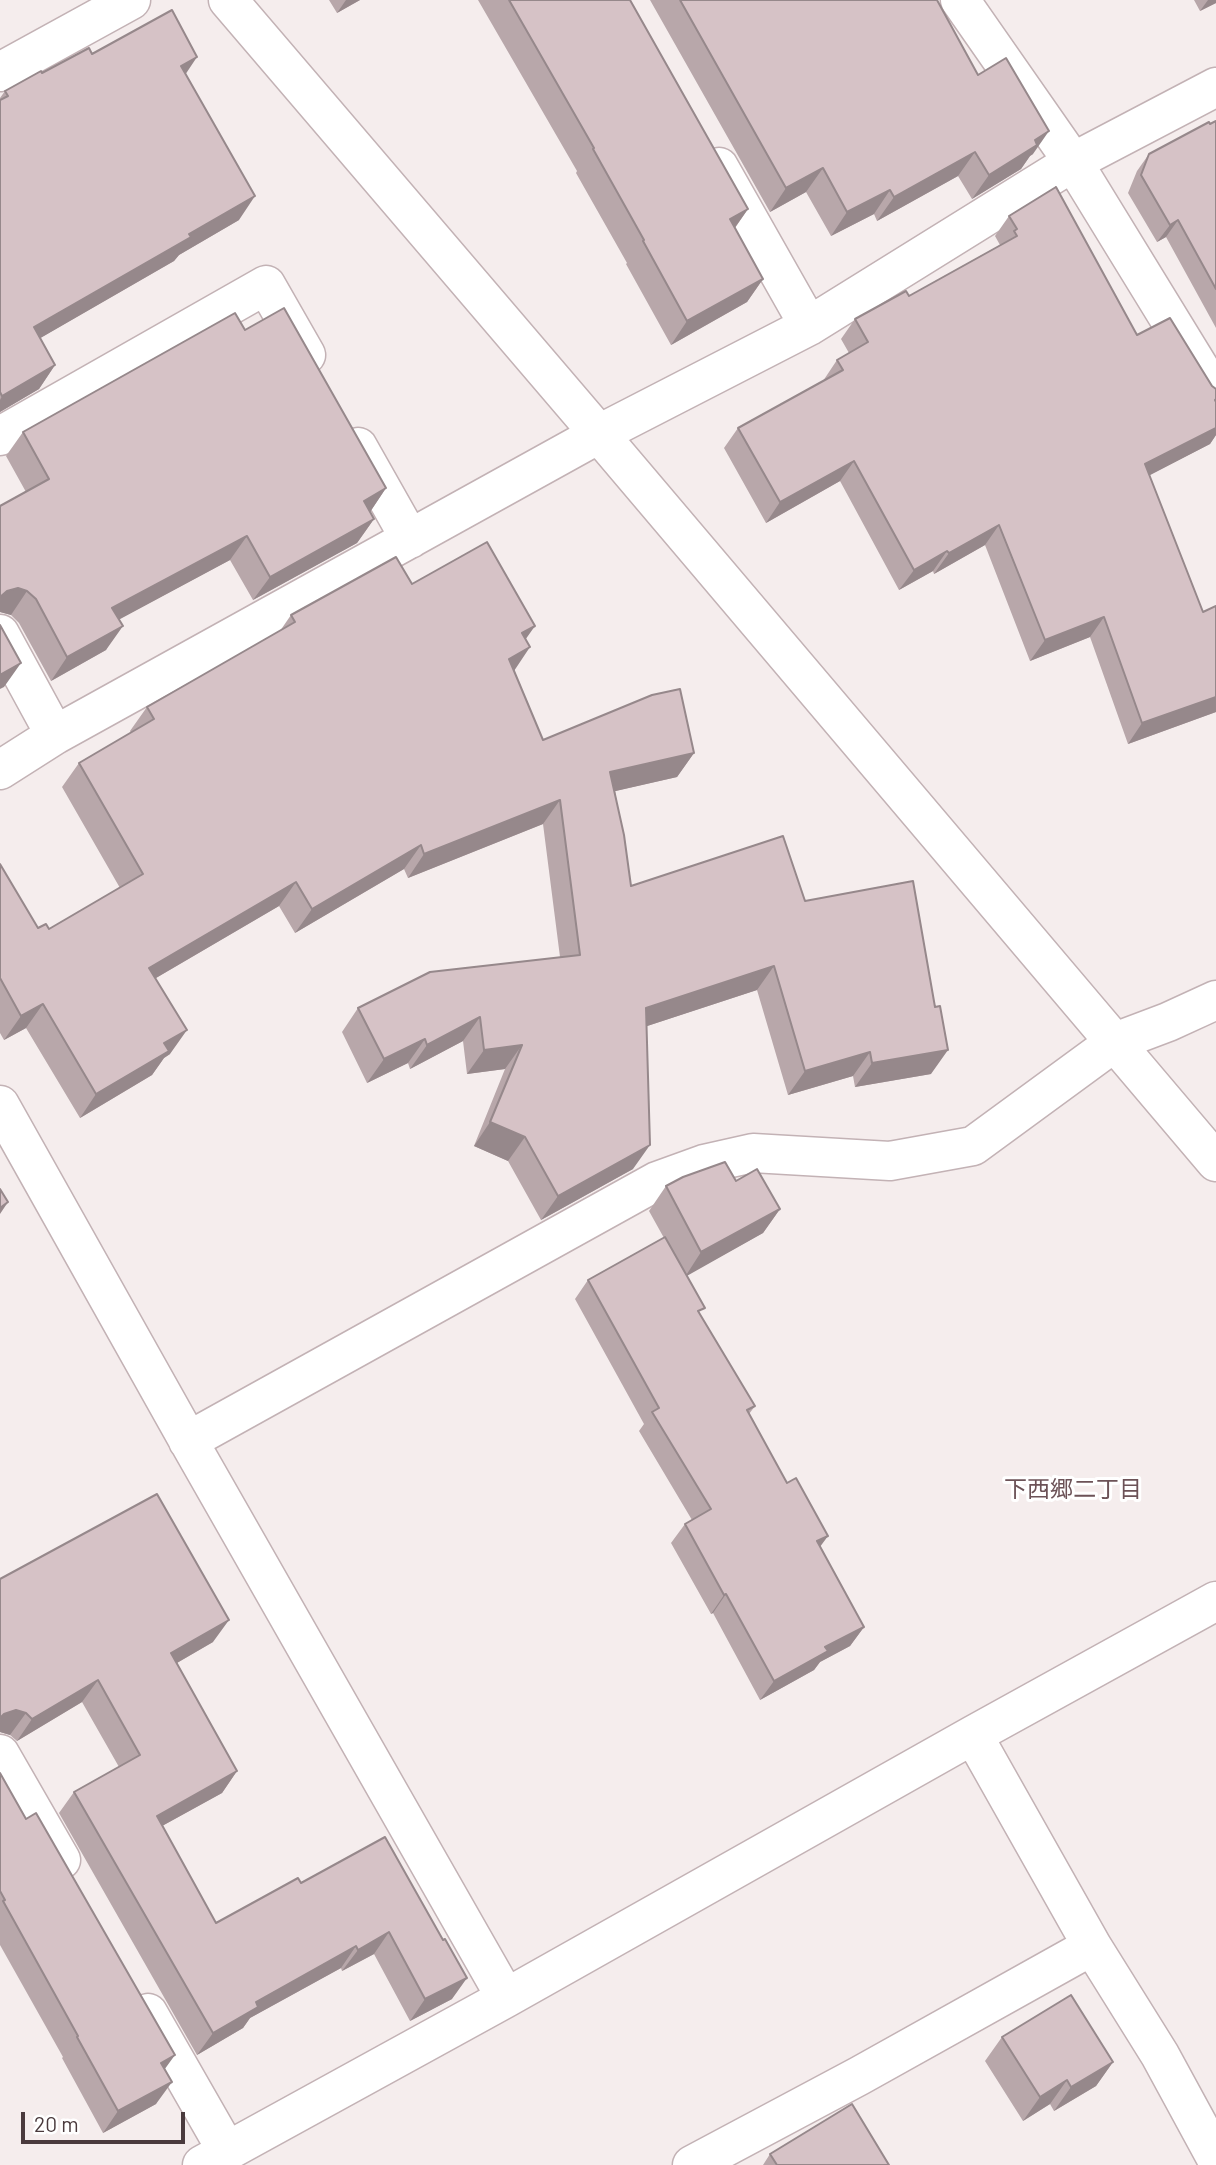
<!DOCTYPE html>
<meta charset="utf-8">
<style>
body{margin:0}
#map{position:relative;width:1216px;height:2165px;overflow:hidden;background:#f5eded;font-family:Barlow,sans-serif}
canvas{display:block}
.scale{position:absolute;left:21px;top:2112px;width:164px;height:32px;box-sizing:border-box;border:4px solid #4a3a3d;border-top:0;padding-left:9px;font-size:21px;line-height:24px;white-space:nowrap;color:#4a3a3d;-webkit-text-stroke:5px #fff;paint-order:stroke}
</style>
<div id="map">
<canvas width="1216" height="2165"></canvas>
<div class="scale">20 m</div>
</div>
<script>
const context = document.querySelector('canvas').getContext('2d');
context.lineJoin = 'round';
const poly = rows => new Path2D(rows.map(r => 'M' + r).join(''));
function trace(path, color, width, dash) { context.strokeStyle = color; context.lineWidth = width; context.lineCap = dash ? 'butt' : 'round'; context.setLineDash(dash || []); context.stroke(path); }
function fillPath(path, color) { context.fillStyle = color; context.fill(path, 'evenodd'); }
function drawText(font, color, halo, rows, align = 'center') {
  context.font = font + ' Barlow,"Noto Sans JP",sans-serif'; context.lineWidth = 6; context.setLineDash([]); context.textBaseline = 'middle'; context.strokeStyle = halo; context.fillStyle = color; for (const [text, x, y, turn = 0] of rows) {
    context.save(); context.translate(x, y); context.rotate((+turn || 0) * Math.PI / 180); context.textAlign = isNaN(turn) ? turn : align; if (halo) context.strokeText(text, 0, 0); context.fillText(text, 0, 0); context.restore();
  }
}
const minor = poly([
 [228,0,599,434,1216,1162],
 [960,0,1073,162,1216,395],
 [0,72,131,0],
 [719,167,809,326],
 [0,436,266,285,306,355],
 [358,447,410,539],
 [0,634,55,735],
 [0,770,55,735,599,434,809,326,1073,162,1216,87],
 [0,1105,193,1449,506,1998],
 [188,1441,657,1181,704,1164,753,1153,890,1161,973,1146,1115,1042,1168,1022,1216,1000],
 [973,1735,1092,1946,1160,2055,1216,2158],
 [0,1754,61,1860],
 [148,2013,227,2151],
 [202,2165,506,1998,973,1735,1216,1601],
 [692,2165,859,2076,1092,1946]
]);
trace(minor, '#c3b2b5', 41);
trace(minor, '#fff', 38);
fillPath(poly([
 [329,0,360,0,337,13],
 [478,0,630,0,748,209,735,228,763,279,747,302,671,345,626,264,627,263,576,173,577,171],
 [650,0,937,0,978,75,1033,154,1030,156,1021,169,972,199,958,176,877,221,874,214,831,236,806,192,770,212],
 [1194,0,1216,0,1216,3,1200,11],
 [92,54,186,74,239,220,179,255,174,261,40,338,55,365,39,389,0,412,0,98,5,91,42,73],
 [1216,121,1216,328,1166,237,1157,242,1128,193,1137,171,1149,154],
 [1009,216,1137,335,1216,389,1216,435,1210,444,1149,475,1216,712,1128,744,1090,637,1030,661,985,545,934,574,933,571,899,590,840,481,766,523,724,448,738,428,823,381,837,360,849,353,841,339,855,319,909,296,1000,245,995,236],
 [245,330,386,488,370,512,374,519,357,543,253,600,230,560,119,619,106,650,51,681,19,623,11,615,0,612,0,506,26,492,6,456,23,432],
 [412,584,526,639,514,670,543,740,694,753,677,777,615,791,631,886,805,901,931,1074,855,1087,853,1076,788,1095,757,990,647,1026,633,1169,541,1220,508,1161,474,1146,505,1069,467,1074,463,1041,410,1069,408,1063,367,1083,342,1032,358,1008,560,957,543,824,408,878,404,869,295,933,279,906,156,978,170,1054,164,1058,152,1075,80,1118,26,1028,4,1040,0,1033,0,864,38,928,49,929,120,888,62,787,79,763,131,733,130,731,147,707,280,631,291,615],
 [736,1181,780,1209,763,1233,687,1275,700,1314,755,1406,749,1414,864,1627,850,1646,820,1662,814,1670,760,1700,713,1613,711,1614,671,1543,685,1524,692,1520,639,1431,644,1424,575,1299,588,1280,664,1238,649,1211,666,1186],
 [0,1579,213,1642,177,1663,237,1771,222,1793,162,1826,216,1923,301,1883,385,1837,452,1999,410,2021,374,1954,342,1971,341,1968,250,2018,243,2028,197,2055,59,1813,74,1792,119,1767,82,1702,17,1741,10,1735,0,1732],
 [0,1773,165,2069,156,2104,103,2133,62,2058,63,2057,0,1945],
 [1002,2037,1113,2062,1096,2086,1054,2111,1050,2104,1023,2121,985,2061],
 [770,2154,889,2165,763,2165]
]), '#b8a7aa');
fillPath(poly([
 [346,0,360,0,337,13],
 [1208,0,1216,0,1216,3,1200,11],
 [197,57,181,81,181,66],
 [1049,131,1033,154,1030,156,1021,169,972,199,989,175,1035,140],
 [975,152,958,176,877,221,894,197],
 [823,168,806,192,770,212,786,188],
 [890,190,874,214,831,236,847,212],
 [255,196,239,220,179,255,174,261,18,351,34,327,189,234],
 [748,209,731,233,730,219],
 [1178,220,1166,237,1157,242,1170,225],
 [763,279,747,302,671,345,687,321],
 [55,365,39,389,0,412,0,400,2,396],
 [1216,428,1216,435,1210,444,1131,485,1145,464],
 [854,461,840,481,766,523,780,502],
 [386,488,370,512,364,501],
 [374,519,357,543,253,600,270,577],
 [999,525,985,545,934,574,949,553],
 [247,536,230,560,96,632,112,608],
 [947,551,933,571,899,590,914,570],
 [18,588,27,591,11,615,0,612,0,597,7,591],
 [1104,617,1090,637,1030,661,1045,640],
 [123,626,106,650,51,681,67,657],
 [535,626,518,650,522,633],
 [530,647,514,671,509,659],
 [21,663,4,687,0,689,0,675],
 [1216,697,1216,712,1128,744,1142,723],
 [694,753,677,777,594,796,610,772],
 [560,800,543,824,408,878,424,854],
 [421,845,404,869,295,933,312,909],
 [296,882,279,906,132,992,149,968],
 [774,966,757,990,629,1032,646,1008],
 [43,1004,26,1028,4,1040,21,1016],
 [480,1017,463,1041,410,1069,427,1045],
 [187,1030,170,1054,164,1058,152,1075,80,1118,96,1094,164,1043],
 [425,1039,408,1063,367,1083,384,1059],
 [522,1045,505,1069,467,1074,484,1050],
 [948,1050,931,1074,855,1087,872,1063],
 [870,1052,853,1076,788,1095,805,1071],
 [490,1122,525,1137,508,1161,474,1146],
 [650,1145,633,1169,541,1220,558,1196],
 [8,1202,0,1214,0,1208],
 [780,1209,763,1233,685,1277,701,1252],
 [828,1536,814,1555,817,1541],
 [726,1594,713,1613,711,1614,724,1595],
 [229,1620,213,1642,156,1675,171,1653],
 [864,1627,850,1646,820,1662,814,1670,760,1700,774,1681,825,1647],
 [98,1680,82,1702,17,1741,32,1719],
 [16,1710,26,1713,10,1735,0,1732,0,1718,4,1714],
 [237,1771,222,1793,142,1837,157,1816],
 [389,1932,374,1954,342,1971,358,1950],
 [356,1946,341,1968,250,2018,243,2028,197,2055,213,2033,256,2002],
 [467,1978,452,1999,410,2021,425,1999],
 [175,2055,159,2077,161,2063],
 [1113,2062,1096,2086,1054,2111,1071,2087],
 [1067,2080,1050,2104,1023,2121,1040,2097],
 [172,2082,156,2104,103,2133,118,2111]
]), '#96888b');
const building = poly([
 [509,0,630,0,748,209,730,219,763,279,687,321,643,241,644,240,593,149,594,148,509,0],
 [680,0,937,0,978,75,1006,58,1049,131,1035,140,1037,145,989,175,975,152,894,197,890,190,847,212,823,168,786,188,680,0],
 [172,10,197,57,181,66,255,196,189,234,191,237,34,327,55,365,2,396,0,392,0,100,8,96,5,91,41,71,42,73,89,48,92,54,172,10],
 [1216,121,1216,289,1178,220,1170,225,1141,175,1149,154,1209,122,1210,124,1216,121],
 [1056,187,1137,335,1170,318,1212,386,1216,389,1216,399,1215,400,1216,402,1216,428,1145,464,1203,612,1216,606,1216,697,1142,723,1104,617,1045,640,999,525,949,553,947,551,914,570,854,461,780,502,738,428,843,370,837,360,868,342,855,319,906,291,909,296,1017,236,1014,231,1017,229,1009,216,1056,187],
 [284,308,386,488,364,501,374,519,270,577,247,536,112,608,123,626,67,657,36,599,27,591,18,588,7,591,0,597,0,506,49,479,23,432,235,313,245,330,284,308],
 [487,542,535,626,522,633,530,647,509,659,543,740,652,695,680,689,694,753,610,772,624,835,631,886,783,836,805,901,913,881,935,1007,940,1006,948,1050,872,1063,870,1052,805,1071,774,966,646,1008,650,1145,558,1196,525,1137,490,1122,522,1045,484,1050,480,1017,427,1045,425,1039,384,1059,358,1008,430,972,580,955,560,800,424,854,421,845,312,909,296,882,149,968,187,1030,164,1043,169,1051,96,1094,43,1004,21,1016,0,978,0,864,38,928,46,924,49,929,143,874,79,763,154,719,147,707,295,622,291,615,396,557,412,584,487,542],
 [0,625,21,663,0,675,0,625],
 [725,1162,736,1181,757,1169,780,1209,701,1252,666,1186,683,1177,725,1162],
 [0,1189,8,1202,0,1208,0,1189],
 [665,1237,705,1308,698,1311,755,1406,747,1410,787,1483,796,1478,828,1536,817,1541,864,1627,825,1647,828,1651,774,1681,726,1594,724,1595,685,1524,711,1509,652,1412,659,1408,588,1280,665,1237],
 [157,1494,229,1620,171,1653,237,1771,157,1816,216,1923,298,1878,301,1883,385,1837,443,1940,445,1939,467,1978,425,1999,389,1932,358,1950,356,1946,256,2002,258,2007,213,2033,74,1792,140,1755,98,1680,32,1719,26,1713,16,1710,4,1714,0,1718,0,1579,157,1494],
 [0,1773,26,1819,36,1813,175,2055,161,2063,172,2082,118,2111,77,2037,78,2036,3,1901,5,1900,0,1891,0,1773],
 [1071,1995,1113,2062,1071,2087,1067,2080,1040,2097,1002,2037,1071,1995],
 [852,2104,889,2165,777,2165,770,2154,852,2104]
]);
fillPath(building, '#d6c2c6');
trace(building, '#96888b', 2);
drawText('23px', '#6c5257', '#fff', [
 ["下西郷二丁目",1073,1489]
]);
</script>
